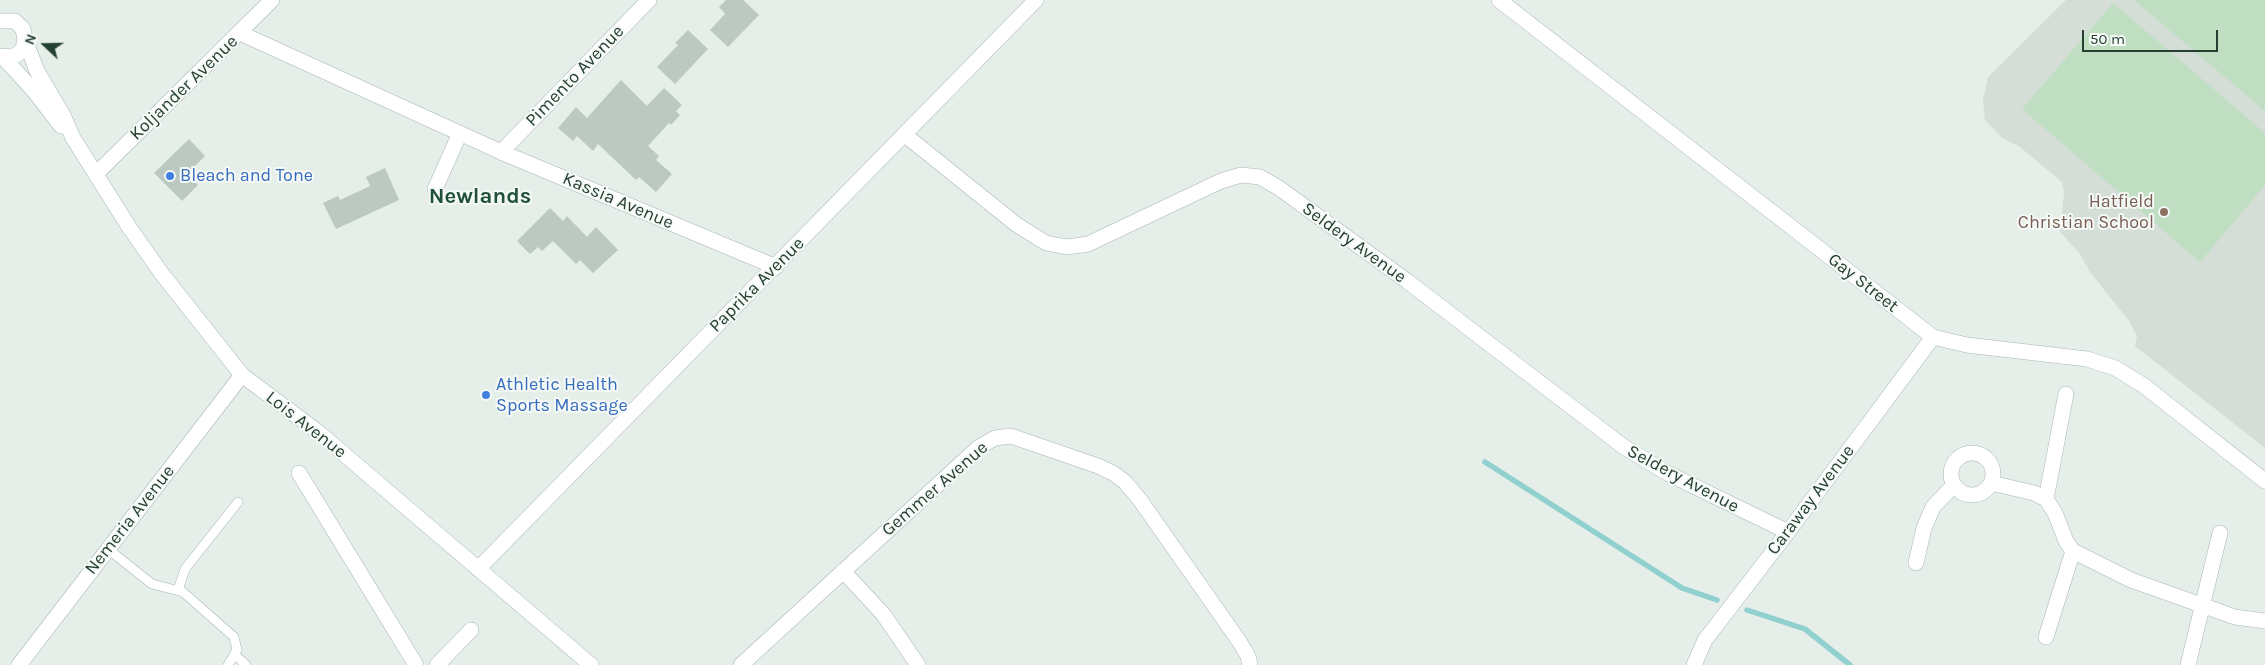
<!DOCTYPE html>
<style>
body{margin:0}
#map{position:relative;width:2265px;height:665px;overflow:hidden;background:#e5eee9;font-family:Karla,sans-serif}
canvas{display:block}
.north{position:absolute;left:20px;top:20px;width:50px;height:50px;-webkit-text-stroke:4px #f6faf7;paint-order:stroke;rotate:291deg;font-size:14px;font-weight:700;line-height:20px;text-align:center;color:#253f33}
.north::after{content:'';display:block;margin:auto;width:18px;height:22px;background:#253f33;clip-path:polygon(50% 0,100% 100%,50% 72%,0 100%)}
.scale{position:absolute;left:2082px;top:30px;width:136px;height:22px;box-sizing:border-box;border:2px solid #253f33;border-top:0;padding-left:6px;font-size:15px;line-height:18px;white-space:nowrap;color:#253f33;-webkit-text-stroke:4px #f6faf7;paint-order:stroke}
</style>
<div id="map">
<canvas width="2265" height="665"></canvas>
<div class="north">N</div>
<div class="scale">50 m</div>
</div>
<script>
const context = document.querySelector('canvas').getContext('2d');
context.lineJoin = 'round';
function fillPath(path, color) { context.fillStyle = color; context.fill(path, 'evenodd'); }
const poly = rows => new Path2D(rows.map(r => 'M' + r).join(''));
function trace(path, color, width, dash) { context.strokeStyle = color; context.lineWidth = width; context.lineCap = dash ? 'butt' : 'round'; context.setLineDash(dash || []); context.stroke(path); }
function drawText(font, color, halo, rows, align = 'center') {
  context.font = font + ' Karla,sans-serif'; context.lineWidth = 4; context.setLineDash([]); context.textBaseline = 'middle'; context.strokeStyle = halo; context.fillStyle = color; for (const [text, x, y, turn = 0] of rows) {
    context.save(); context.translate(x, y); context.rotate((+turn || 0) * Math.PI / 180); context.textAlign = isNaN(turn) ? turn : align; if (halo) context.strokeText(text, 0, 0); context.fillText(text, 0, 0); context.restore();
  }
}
fillPath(poly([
 [2066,0,2265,0,2265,448,2135,346,2137,336,2129,321,2090,272,2080,254,2060,232,2064,193,2062,182,2020,147,2002,138,1985,120,1983,100,1988,77]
]), '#d4ded7');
fillPath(poly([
 [2134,0,2265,0,2265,111],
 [2113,3,2265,133,2265,185,2200,262,2022,109]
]), '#c0dec2');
trace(poly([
 [1485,462,1682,588,1717,600],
 [1747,610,1805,629,1850,665]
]), '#90d0ce', 5.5);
fillPath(poly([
 [726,0,743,0,759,15,728,47,710,30,725,14,719,7],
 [688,30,708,49,675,84,657,67,678,45,675,43],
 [621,80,647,106,664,88,682,105,676,111,680,115,671,125,669,123,648,146,659,156,656,160,672,174,656,192,639,177,636,180,598,144,593,151,577,136,573,141,558,128,576,107,587,118],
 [189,139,205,156,187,174,198,185,182,201,154,173],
 [385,168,399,200,336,229,323,203,338,196,340,200,370,186,366,177],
 [550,208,563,221,567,216,587,237,596,227,618,250,593,273,580,260,576,264,553,241,542,251,538,247,530,254,517,241]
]), '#bbc9c1');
const lane = poly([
 [108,549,152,584,183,592,234,637,237,650,228,665],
 [178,590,185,569,238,502],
 [235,655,246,665]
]);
const street = poly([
 [1499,0,1933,337,1967,345,2087,359,2115,368,2143,385,2265,481],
 [240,33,501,152,776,267],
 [905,135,1017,225,1046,243,1067,247,1088,244,1221,181,1241,175,1260,177,1279,188,1407,281,1624,447,1669,474,1788,532],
 [501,152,649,0],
 [96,174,272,0],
 [435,189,460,133],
 '1951 474a21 21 0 1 1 42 0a21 21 0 1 1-42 0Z',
 [299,473,416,665],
 [1991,483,2034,493,2046,499,2055,513,2066,541,2073,551,2131,580,2235,617,2265,621],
 [2046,499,2066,394],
 [1916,563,1924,528,1933,507,1954,485],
 [478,569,1036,0],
 [843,571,883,614,918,665],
 [2046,637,2073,551],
 [19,665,242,375],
 [437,665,471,630],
 [741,665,979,447,995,438,1011,436,1098,466,1113,473,1125,482,1140,500,1239,641,1248,656,1250,665],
 [1694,665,1705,640,1788,532,1933,337],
 [2188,665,2220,533]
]);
const secondary = poly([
 [0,21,15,21,23,29,25,40,23,48,18,54,11,57,0,56],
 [25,40,37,71,63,115,73,138,129,227,162,274,242,375,318,432,591,665],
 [3,57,34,91,61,126]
]);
trace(lane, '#a8b6af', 10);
trace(street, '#a8b6af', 16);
trace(secondary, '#a4b9ae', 16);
trace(lane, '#fff', 9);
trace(street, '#fff', 15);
trace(secondary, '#fff', 15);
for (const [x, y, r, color] of [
 [170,176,5,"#3f7fe0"],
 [2164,212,5,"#8d6e63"],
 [486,395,5,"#3f7fe0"]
]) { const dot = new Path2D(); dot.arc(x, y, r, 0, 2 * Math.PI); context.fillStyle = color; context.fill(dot); trace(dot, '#f6faf7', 2); }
drawText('18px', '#253f33', '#f6faf7', [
 ["Pimento Avenue",575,76,-46],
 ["Koljander Avenue",184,88,-44],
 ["Kassia Avenue",618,201,23],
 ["Seldery Avenue",1354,243,36],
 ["Gay Street",1863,283,38],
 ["Paprika Avenue",757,285,-45],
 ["Lois Avenue",306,425,38],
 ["Seldery Avenue",1683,479,28],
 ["Gemmer Avenue",935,489,-41],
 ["Caraway Avenue",1811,500,-53],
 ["Nemeria Avenue",130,520,-52]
]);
drawText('18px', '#366cbe', '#f6faf7', [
 ["Bleach and Tone",180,176],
 ["Athletic Health",496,385],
 ["Sports Massage",496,406]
], 'left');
drawText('18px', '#785e54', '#f6faf7', [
 ["Hatfield",2154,202],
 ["Christian School",2154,223]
], 'right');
drawText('bold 22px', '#21513d', '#f6faf7', [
 ["Newlands",480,197]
]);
</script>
